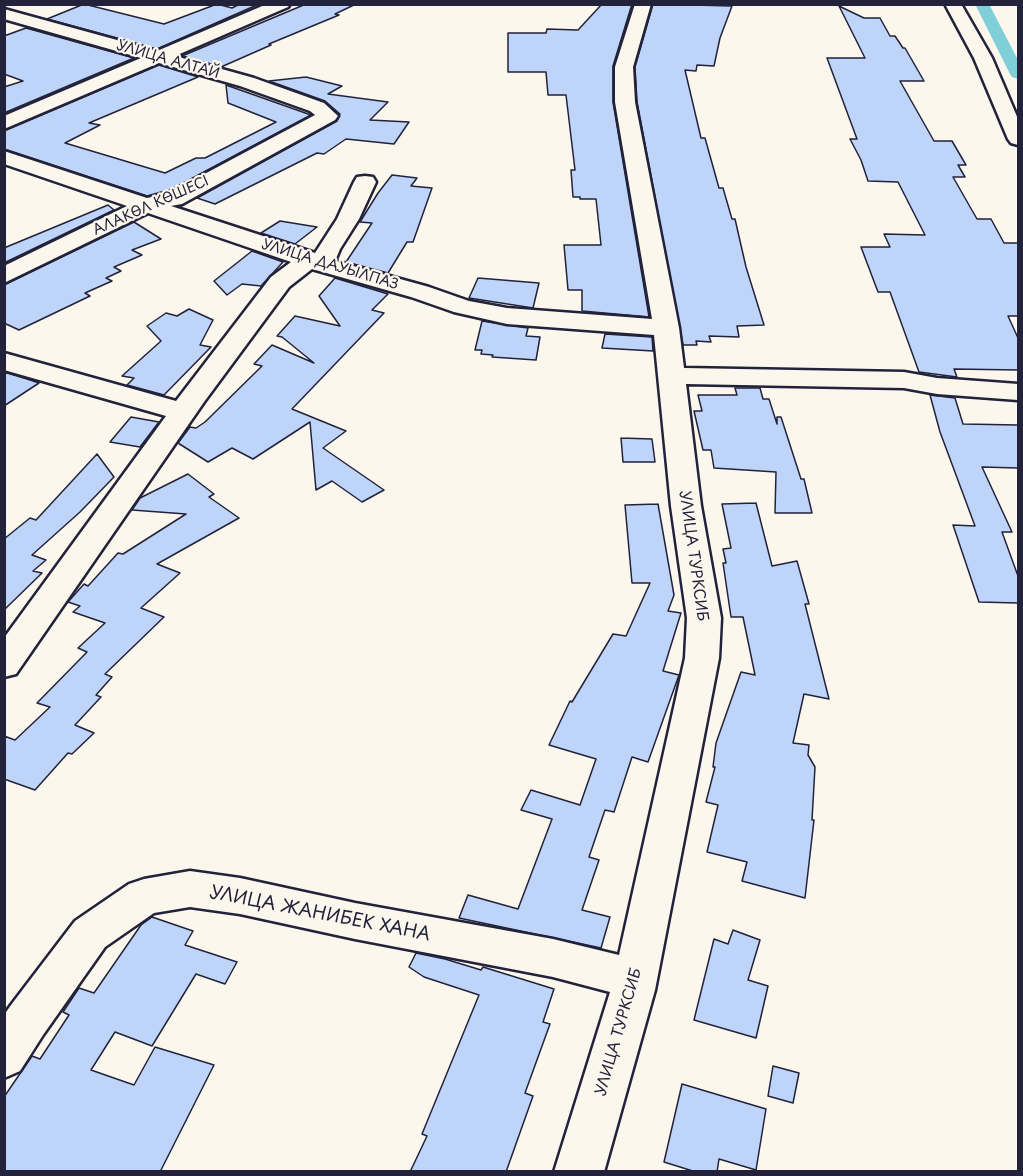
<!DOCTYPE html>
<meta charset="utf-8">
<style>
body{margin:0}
#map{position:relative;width:1023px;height:1176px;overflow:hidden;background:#fbf7ec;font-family:"Playpen Sans",sans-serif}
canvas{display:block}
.frame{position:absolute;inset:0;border:6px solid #22223b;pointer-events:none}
</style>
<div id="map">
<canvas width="1023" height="1176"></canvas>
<div class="frame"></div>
</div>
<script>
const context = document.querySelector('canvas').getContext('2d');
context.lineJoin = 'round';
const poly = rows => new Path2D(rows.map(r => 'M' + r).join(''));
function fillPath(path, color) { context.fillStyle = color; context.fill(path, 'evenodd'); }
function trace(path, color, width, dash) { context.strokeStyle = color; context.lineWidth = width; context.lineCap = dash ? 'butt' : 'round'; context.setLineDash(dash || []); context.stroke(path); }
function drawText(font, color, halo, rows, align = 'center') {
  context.font = font + ' "Playpen Sans",sans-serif'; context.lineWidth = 4.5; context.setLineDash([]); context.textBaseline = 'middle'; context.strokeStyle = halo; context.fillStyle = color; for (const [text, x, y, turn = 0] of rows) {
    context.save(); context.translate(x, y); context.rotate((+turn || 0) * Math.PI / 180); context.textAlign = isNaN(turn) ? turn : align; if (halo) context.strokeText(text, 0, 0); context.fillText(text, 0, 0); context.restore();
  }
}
fillPath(poly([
 [975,4,989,4,1018,60,1018,79,1012,77,1010,74,975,4]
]), '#7fcfd9');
const building = poly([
 [84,4,164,24,217,4,232,8,240,4,259,4,157,49,47,19,84,4],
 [306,4,356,4,335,14,339,15,269,44,271,45,221,67,182,56,306,4],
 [602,4,632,4,613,66,613,102,649,317,582,311,582,290,568,290,564,245,601,245,596,199,580,199,580,197,573,197,571,170,575,170,566,95,548,95,546,72,508,72,508,33,546,33,547,29,578,30,602,4],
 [653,4,732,6,720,38,714,66,697,65,696,71,685,70,701,138,705,138,719,188,723,188,732,219,735,219,746,267,764,325,737,326,739,337,709,336,711,342,696,341,697,345,683,345,637,102,635,67,653,4],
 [839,6,864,18,880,18,890,36,895,36,903,48,905,48,924,81,900,81,934,141,952,141,966,165,958,165,965,177,953,177,977,219,991,219,1004,243,1018,243,1018,316,1008,316,1018,338,1018,370,954,369,957,377,919,372,890,292,878,292,861,247,890,247,884,234,925,235,898,182,868,181,861,160,850,139,857,139,827,58,865,58,839,6],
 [26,28,134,58,4,113,4,87,23,81,4,74,4,36,26,28],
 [159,65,198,77,89,123,100,125,65,143,165,173,196,158,205,158,276,122,228,103,226,85,311,115,172,189,147,196,4,149,4,131,159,65],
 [306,77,342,86,328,94,388,102,370,120,409,122,394,144,346,139,324,154,317,153,215,204,197,198,337,121,340,114,325,101,269,81,306,77],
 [392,175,417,178,411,186,432,188,413,242,407,242,388,273,346,262,372,223,360,222,378,193,392,175],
 [108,205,114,210,4,263,4,248,108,205],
 [280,221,317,227,295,244,261,233,280,221],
 [134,222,161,239,132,250,142,255,114,267,121,271,106,278,112,281,85,293,90,296,19,330,4,323,4,285,134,222],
 [252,251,283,262,261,286,242,284,227,295,214,281,252,251],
 [335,278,388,294,372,310,384,313,292,409,346,431,323,448,384,490,362,502,332,481,316,490,310,422,253,459,232,448,208,462,178,443,190,427,196,428,205,422,262,366,254,364,272,345,314,363,282,337,277,336,295,316,340,326,319,296,335,278],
 [478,278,539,283,533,308,469,298,478,278],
 [189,309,213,320,200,345,211,347,164,395,127,385,134,378,122,376,161,341,147,326,166,313,177,316,189,309],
 [482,321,528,328,526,336,540,337,536,360,492,357,493,355,481,354,482,350,475,350,482,321],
 [605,334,652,337,653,351,602,348,605,334],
 [4,372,27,379,39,383,4,406,4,372],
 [735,388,760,388,763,399,769,399,777,424,777,417,781,417,801,479,804,479,812,513,775,513,776,472,714,468,711,450,703,450,694,411,702,411,698,395,737,395,735,388],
 [930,395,955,398,963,424,1018,425,1018,468,982,467,1012,532,1002,532,1018,576,1018,603,979,602,953,525,975,526,940,432,930,395],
 [131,417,159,422,140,447,110,442,131,417],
 [621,438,652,439,655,462,623,462,621,438],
 [97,454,114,477,80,512,32,555,46,560,33,571,42,573,4,610,4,539,30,518,36,520,97,454],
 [188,474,214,494,209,497,239,518,157,564,180,573,141,608,164,617,105,674,112,677,96,695,101,697,75,725,94,733,72,754,68,753,35,790,4,779,4,736,15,740,50,707,37,703,87,652,78,648,105,623,73,612,80,606,68,602,84,584,88,586,118,553,123,554,186,514,132,510,140,498,188,474],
 [756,503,772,566,797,561,809,604,805,604,829,699,804,694,793,743,809,745,808,755,815,767,812,820,814,820,805,898,742,881,747,862,707,852,718,805,706,802,715,767,713,767,716,743,741,672,755,675,743,617,731,617,723,563,726,563,723,549,731,548,722,504,756,503],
 [658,504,674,595,668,611,681,613,663,671,679,675,648,762,632,757,614,812,605,810,589,857,599,860,582,910,610,917,601,948,459,918,468,895,518,909,552,819,521,810,531,790,580,805,596,759,549,745,570,701,572,702,613,634,626,636,650,583,632,583,625,505,658,504],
 [152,917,193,931,185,945,237,962,225,984,196,974,152,1046,115,1032,91,1070,134,1085,155,1047,214,1065,160,1172,4,1172,4,1097,32,1056,40,1059,69,1015,63,1012,79,988,94,993,141,925,152,917],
 [733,930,760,940,748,980,768,986,756,1038,694,1020,714,939,728,944,733,930],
 [416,953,445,959,481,970,483,967,554,989,543,1022,550,1024,525,1093,533,1096,506,1172,410,1172,427,1136,422,1134,479,995,424,977,409,967,416,953],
 [773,1066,799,1073,793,1103,768,1096,773,1066],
 [682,1084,766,1109,756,1170,719,1159,717,1172,696,1172,664,1162,682,1084]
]);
fillPath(building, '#bfd4f9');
trace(building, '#22223b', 1.5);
const minor = poly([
 [267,4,290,4,288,7,175,56,254,78,324,103,338,116,335,120,182,204,171,206,315,253,337,219,354,182,357,177,365,176,373,177,376,182,359,219,340,249,335,261,429,287,469,301,507,308,652,319,615,102,615,67,635,4,651,4,633,67,635,102,679,328,684,368,904,372,937,378,1018,384,1018,400,937,394,904,388,686,384,701,506,721,618,719,658,655,990,604,1172,554,1172,610,992,553,977,355,939,240,914,190,907,154,913,105,947,43,1035,20,1071,4,1078,4,1015,11,1005,75,921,129,884,144,879,190,871,240,878,355,903,553,939,619,955,685,658,687,618,671,506,654,335,507,324,454,312,411,297,312,269,289,287,204,402,16,674,4,677,4,638,166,416,4,370,4,353,176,401,271,277,291,262,148,213,4,283,4,266,127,206,4,164,4,151,147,198,167,194,315,115,310,111,240,86,159,63,4,129,4,116,141,58,4,19,4,9,157,51,267,4],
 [945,4,961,4,992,58,1018,119,1018,145,1011,143,1008,139,974,58,945,4]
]);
trace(minor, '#22223b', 5);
fillPath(minor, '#fbf7ec');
drawText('14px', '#22223b', '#fbf7ec', [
 ["УЛИЦА АЛТАЙ",168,60,16],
 ["АЛАКӨЛ КӨШЕСІ",151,206,-24],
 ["УЛИЦА ДАУЫЛПАЗ",330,265,17]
]);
drawText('15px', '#22223b', '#fbf7ec', [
 ["УЛИЦА ТУРКСИБ",693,556,82],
 ["УЛИЦА ТУРКСИБ",619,1032,-74]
]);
drawText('18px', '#22223b', '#fbf7ec', [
 ["УЛИЦА ЖАНИБЕК ХАНА",320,914,11]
]);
</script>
